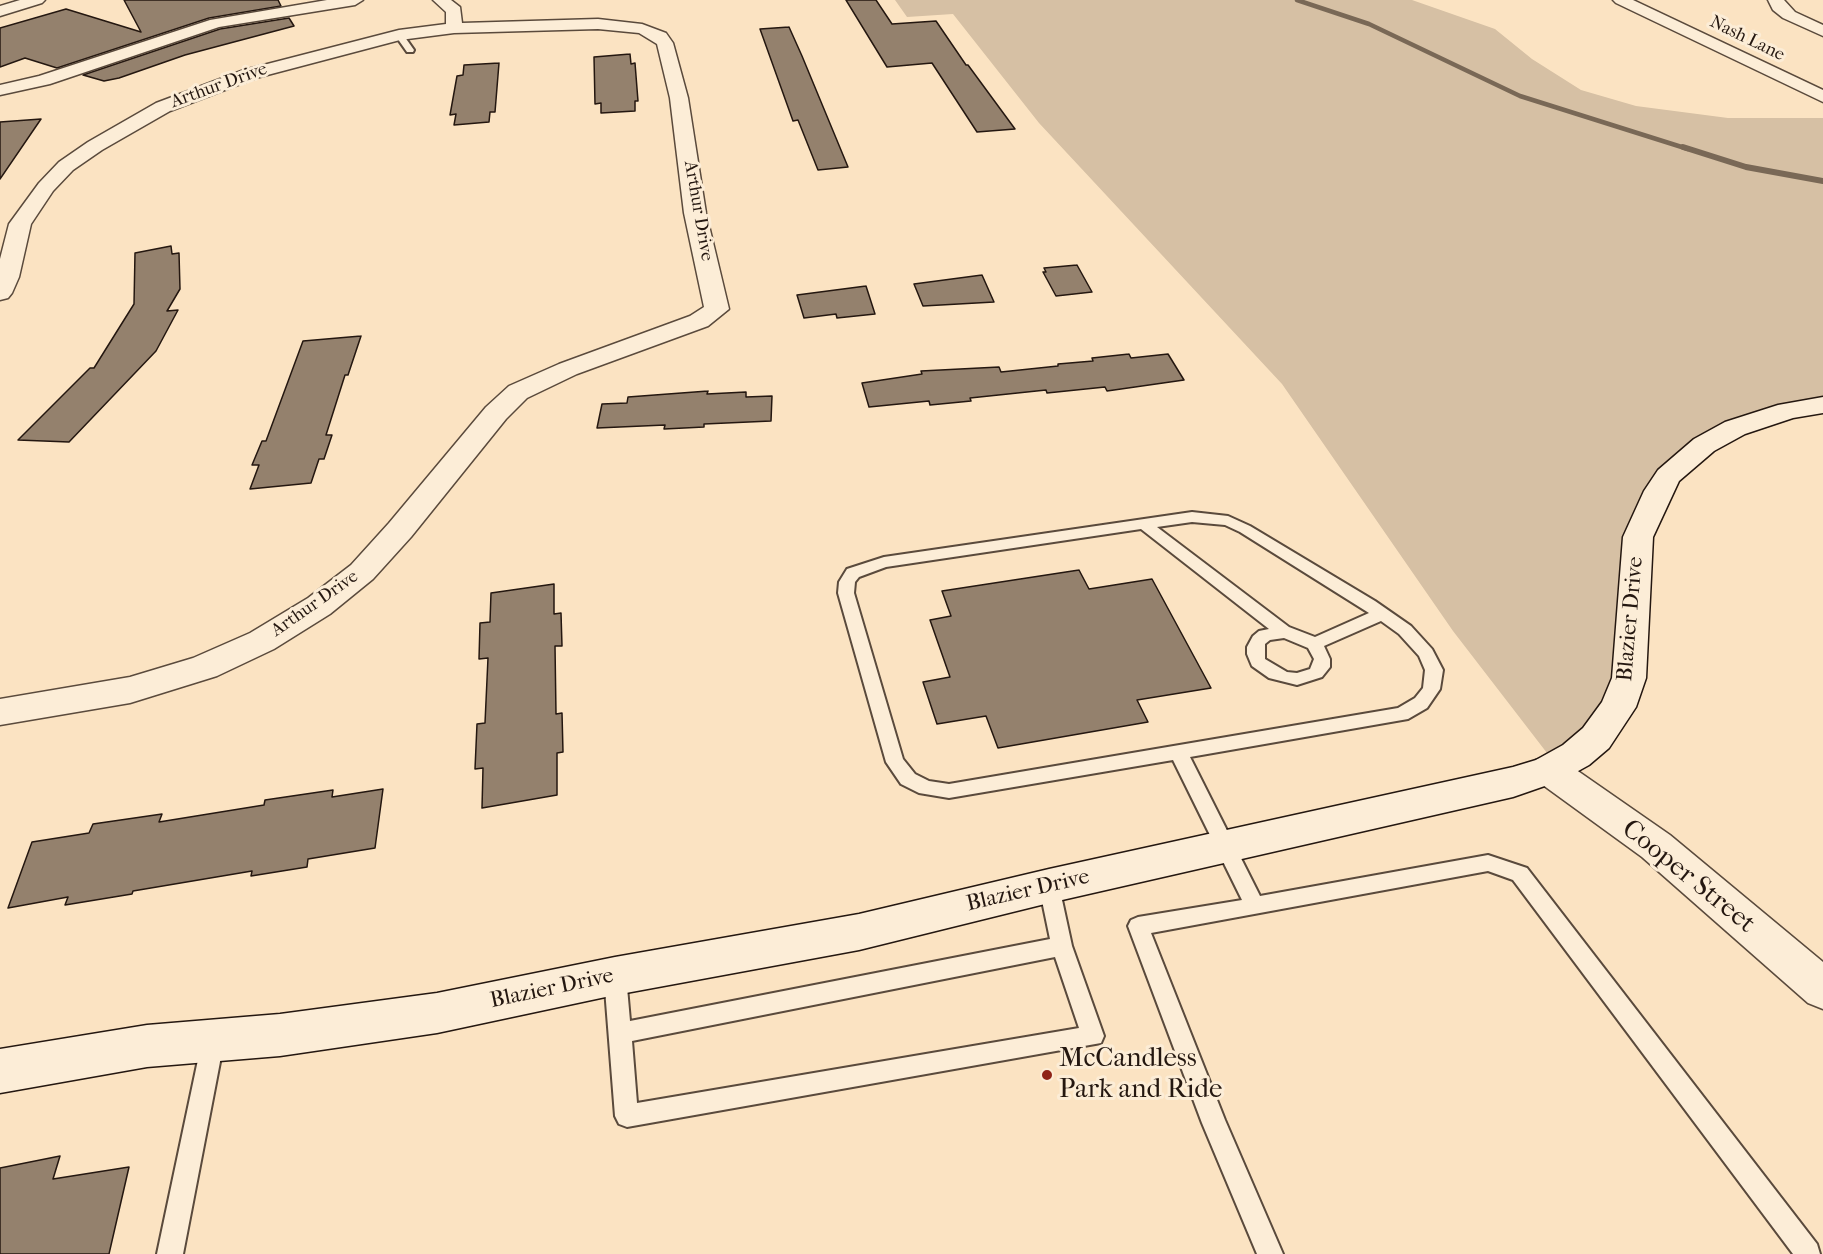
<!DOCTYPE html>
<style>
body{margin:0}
canvas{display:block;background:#fbe3c2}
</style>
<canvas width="1823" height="1254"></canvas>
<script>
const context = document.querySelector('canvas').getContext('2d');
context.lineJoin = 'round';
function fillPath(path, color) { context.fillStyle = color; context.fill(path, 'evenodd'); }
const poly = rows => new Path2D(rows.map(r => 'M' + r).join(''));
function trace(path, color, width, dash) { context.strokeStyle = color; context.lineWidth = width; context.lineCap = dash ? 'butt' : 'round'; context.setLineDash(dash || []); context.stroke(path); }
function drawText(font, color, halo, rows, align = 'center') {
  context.font = font + ' "IM FELL French Canon",serif'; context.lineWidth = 6; context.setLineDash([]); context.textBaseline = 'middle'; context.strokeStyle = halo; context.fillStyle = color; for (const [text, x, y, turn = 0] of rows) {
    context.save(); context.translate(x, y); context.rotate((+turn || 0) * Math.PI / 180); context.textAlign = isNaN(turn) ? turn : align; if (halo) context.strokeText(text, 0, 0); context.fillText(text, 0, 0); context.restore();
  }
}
fillPath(poly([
 [895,0,1412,0,1495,29,1532,59,1581,90,1636,106,1728,118,1823,118,1823,405,1735,428,1659,491,1629,678,1557,766,1453,631,1282,384,1039,123,953,14,907,17]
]), '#d6c0a4');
trace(poly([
 [1297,0,1369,24,1520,96,1688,149]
]), '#796856', 4.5);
trace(poly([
 [1683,147,1746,167,1823,181]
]), '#796856', 6);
const building = poly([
 [124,0,278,0,281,6,209,18,57,68,25,58,0,67,0,28,66,9,141,32,124,0],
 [846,0,876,0,892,24,936,21,966,65,968,65,1015,129,977,132,932,63,887,67,846,0],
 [289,18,294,26,185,55,119,78,104,81,83,75,220,29,289,18],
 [789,27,802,56,848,167,818,170,798,120,793,121,760,29,789,27],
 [630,54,631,64,635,63,638,101,635,101,635,111,601,113,601,103,595,104,594,57,630,54],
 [499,63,495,112,490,112,489,122,454,125,456,114,450,115,457,76,463,75,464,65,499,63],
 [41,119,0,179,0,122,41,119],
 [171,246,172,254,179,253,180,289,167,311,178,310,156,351,69,442,18,440,90,368,94,368,134,304,135,253,171,246],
 [1077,265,1092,292,1056,296,1043,272,1046,272,1044,268,1077,265],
 [982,275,994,302,923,306,914,284,982,275],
 [866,286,875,314,837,318,836,314,804,318,797,295,866,286],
 [361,336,348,375,345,375,326,435,332,435,324,459,319,459,311,483,250,489,259,465,252,465,262,441,266,441,303,341,361,336],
 [1129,354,1131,358,1168,354,1184,380,1107,391,1105,387,1047,393,1046,390,970,398,971,401,930,405,929,401,869,407,862,383,922,374,921,371,999,367,1001,372,1058,366,1058,364,1093,361,1092,358,1129,354],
 [708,391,707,394,746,392,746,397,772,396,771,421,704,424,704,427,664,429,665,425,597,428,602,404,627,403,628,397,708,391],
 [1079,570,1089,589,1152,579,1211,688,1137,700,1148,722,998,748,986,716,937,724,923,682,950,677,930,620,951,616,942,591,1079,570],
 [554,584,554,614,561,613,562,646,555,646,556,714,562,713,563,752,557,753,557,795,482,808,483,768,475,769,477,724,485,723,488,658,479,659,480,623,490,622,491,593,554,584],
 [383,789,375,848,308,859,307,867,251,876,252,871,133,891,132,894,65,905,68,897,8,908,32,842,89,833,93,824,162,814,159,822,264,805,265,800,333,790,332,797,383,789],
 [60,1156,53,1179,129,1167,109,1254,0,1254,0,1168,60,1156]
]);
fillPath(building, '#94816d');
trace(building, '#241710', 1.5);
const lane = poly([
 [396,33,402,33,414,50,413,52,407,52,395,35,396,33],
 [1192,512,1228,516,1250,526,1375,601,1411,626,1432,649,1443,670,1440,689,1427,708,1408,719,1190,757,1260,896,1488,855,1527,868,1817,1244,1820,1254,1793,1254,1513,880,1488,871,1151,933,1225,1120,1283,1254,1257,1254,1202,1123,1128,926,1131,920,1138,917,1242,900,1173,760,949,798,919,793,901,784,886,762,838,593,839,582,847,569,884,557,1192,512],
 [1192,522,1225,525,1240,532,1369,613,1315,637,1289,627,1157,527,1192,522],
 [1141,529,1269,629,1259,631,1253,636,1247,647,1247,654,1252,666,1269,678,1297,685,1322,677,1330,667,1330,659,1324,646,1381,621,1399,634,1419,656,1425,670,1423,688,1415,698,1398,708,949,784,929,781,915,774,903,759,854,593,855,582,859,577,886,567,1141,529],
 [1284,638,1308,648,1314,659,1310,669,1297,673,1287,672,1265,659,1265,644,1270,640,1284,638],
 [1049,877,1056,880,1059,886,1072,946,1104,1036,1101,1043,627,1127,619,1124,615,1116,604,976,607,969,615,966,623,969,626,976,630,1021,1050,939,1039,886,1042,880,1049,877],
 [1055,957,1079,1028,637,1103,632,1041,1055,957],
 [213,1031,221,1034,224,1041,183,1254,157,1254,202,1041,205,1034,213,1031]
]);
const street = poly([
 [20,0,45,0,42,3,0,16,0,6,20,0],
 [327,0,363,0,355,5,219,27,50,84,0,95,0,85,39,76,210,20,327,0],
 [433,0,451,0,460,7,462,23,598,19,642,24,666,33,673,43,688,98,706,213,729,309,708,326,577,374,527,398,506,419,411,537,373,579,330,614,274,649,217,676,130,703,0,725,0,699,130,677,193,658,250,633,308,598,351,565,389,523,486,407,509,386,559,364,690,316,704,307,684,213,670,98,657,44,639,33,598,29,454,33,400,40,256,78,170,111,102,150,73,170,53,191,31,224,19,277,12,293,8,298,0,300,0,259,9,224,39,183,59,162,88,142,156,103,244,70,399,30,446,24,446,12,433,0],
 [1613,0,1633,0,1823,90,1823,102,1616,3,1613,0],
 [1768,0,1784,0,1795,12,1823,25,1823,36,1783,18,1773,10,1768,0],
 [1549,756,1562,760,1670,835,1823,962,1823,1009,1808,1003,1642,857,1536,780,1531,770,1536,760,1549,756]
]);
const secondary = poly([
 [1823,397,1823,413,1793,418,1745,434,1714,451,1679,481,1653,537,1646,678,1636,707,1609,748,1589,765,1562,780,1513,797,1049,903,859,950,615,995,437,1033,280,1056,147,1067,0,1093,0,1049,147,1025,280,1014,437,993,615,957,859,914,1049,869,1513,767,1536,760,1563,745,1583,728,1602,702,1612,678,1623,537,1644,491,1658,470,1694,439,1725,422,1778,405,1823,397]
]);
trace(lane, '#5a4a3c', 4);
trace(street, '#5a4a3c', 3);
trace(secondary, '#241710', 3);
fillPath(lane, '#fcedd7');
fillPath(street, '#fcedd7');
fillPath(secondary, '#fcedd7');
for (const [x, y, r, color] of [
 [1047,1075,6,"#8f2418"]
]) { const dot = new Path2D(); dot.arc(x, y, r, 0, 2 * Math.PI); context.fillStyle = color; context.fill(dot); trace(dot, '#fcedd7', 2); }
drawText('18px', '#241710', '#fcedd7', [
 ["Nash Lane",1747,39,26],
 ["Arthur Drive",219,86,-20],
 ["Arthur Drive",698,211,80],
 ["Arthur Drive",315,604,-35]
]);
drawText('22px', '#241710', '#fcedd7', [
 ["Blazier Drive",1631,619,-85],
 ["Blazier Drive",1028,891,-13],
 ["Blazier Drive",552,989,-12]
]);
drawText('27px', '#241710', '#fcedd7', [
 ["Cooper Street",1688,877,39]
]);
drawText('27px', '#241710', '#fcedd7', [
 ["McCandless",1059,1059],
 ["Park and Ride",1059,1090]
], 'left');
</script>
